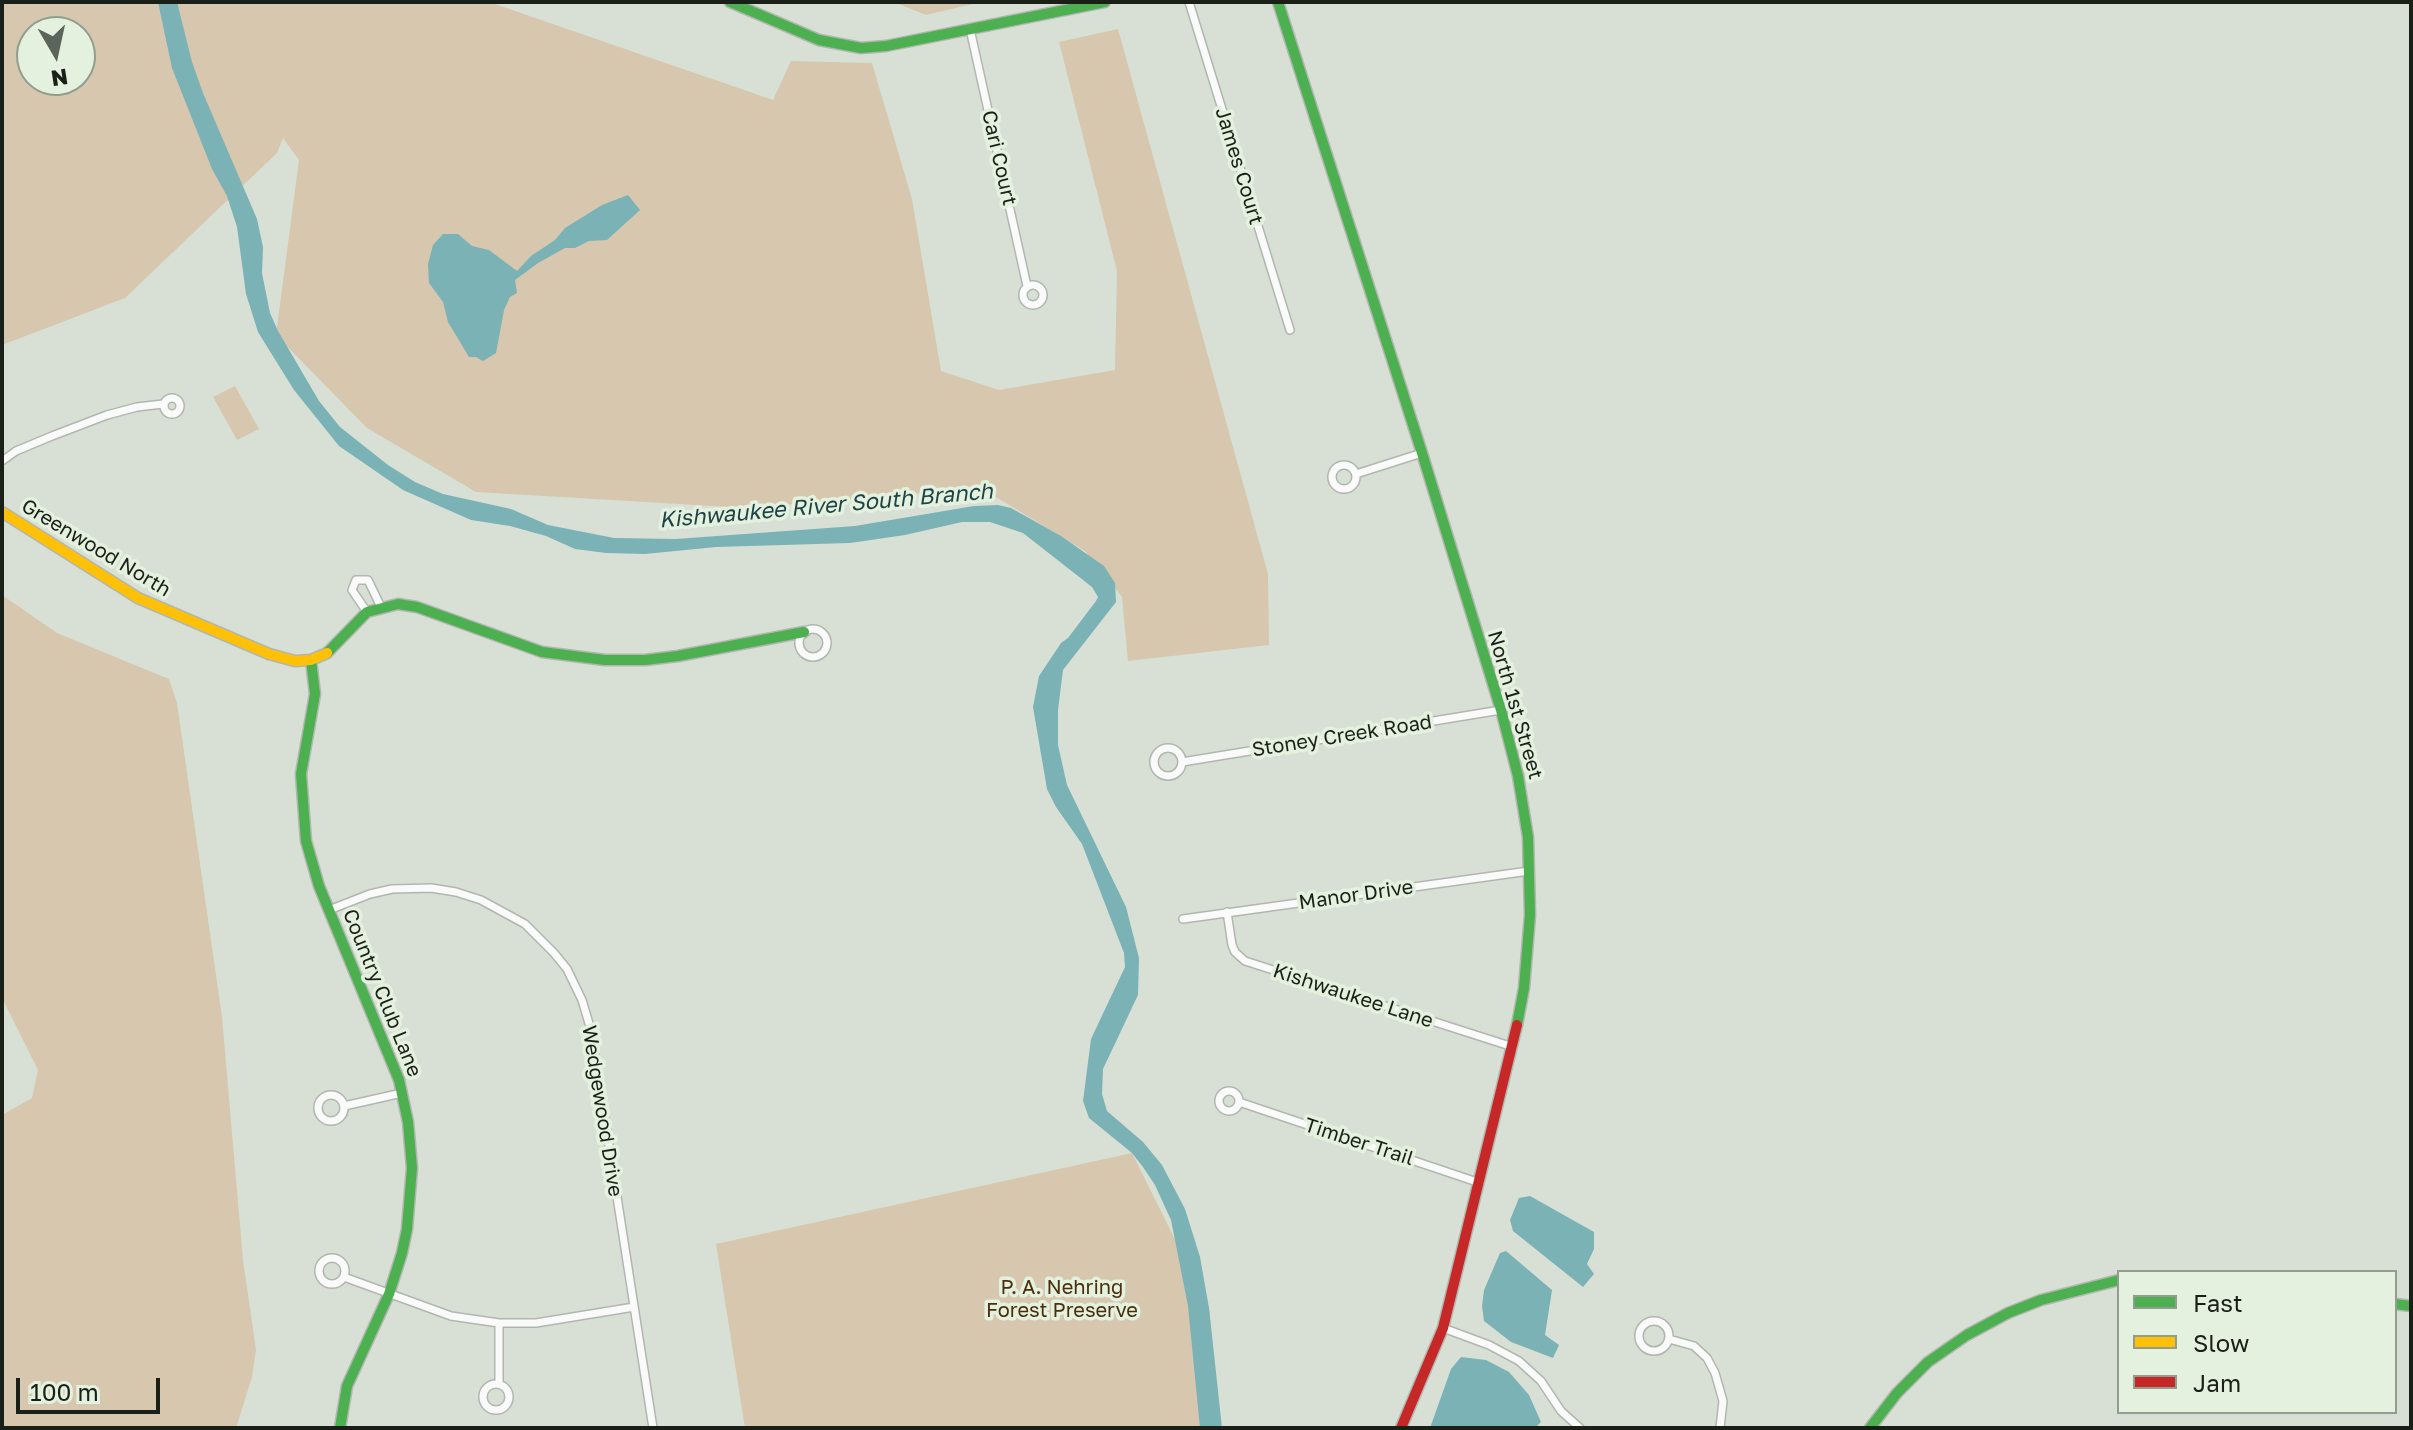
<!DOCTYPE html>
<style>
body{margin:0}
#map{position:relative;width:2413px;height:1430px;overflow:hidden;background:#d8e0d5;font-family:"Golos Text",sans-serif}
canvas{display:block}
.frame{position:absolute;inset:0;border:4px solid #1a1f18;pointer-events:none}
.legend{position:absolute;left:2117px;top:1270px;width:280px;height:144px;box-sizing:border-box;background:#e4f1de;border:2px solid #939d8f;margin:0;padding:10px 14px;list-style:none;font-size:24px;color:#1a1f18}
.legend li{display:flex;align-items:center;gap:16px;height:40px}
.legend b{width:40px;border:2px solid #939d8f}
.north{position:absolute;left:16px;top:16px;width:80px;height:80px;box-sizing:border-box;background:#e4f1de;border:2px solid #939d8f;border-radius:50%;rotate:171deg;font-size:22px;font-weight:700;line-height:32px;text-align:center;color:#1a1f18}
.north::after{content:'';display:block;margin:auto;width:28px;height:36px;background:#5c635a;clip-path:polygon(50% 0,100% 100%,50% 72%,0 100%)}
.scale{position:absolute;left:16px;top:1378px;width:144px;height:36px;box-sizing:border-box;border:4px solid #1a1f18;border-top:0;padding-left:10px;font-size:24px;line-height:28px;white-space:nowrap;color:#1a1f18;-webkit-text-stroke:6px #e4f1de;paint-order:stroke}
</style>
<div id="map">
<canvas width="2413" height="1430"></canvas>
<div class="frame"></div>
<ul class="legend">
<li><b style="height:10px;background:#4caf50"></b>Fast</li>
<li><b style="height:10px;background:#ffc107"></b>Slow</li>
<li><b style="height:10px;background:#c62828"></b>Jam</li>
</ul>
<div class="north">N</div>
<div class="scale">100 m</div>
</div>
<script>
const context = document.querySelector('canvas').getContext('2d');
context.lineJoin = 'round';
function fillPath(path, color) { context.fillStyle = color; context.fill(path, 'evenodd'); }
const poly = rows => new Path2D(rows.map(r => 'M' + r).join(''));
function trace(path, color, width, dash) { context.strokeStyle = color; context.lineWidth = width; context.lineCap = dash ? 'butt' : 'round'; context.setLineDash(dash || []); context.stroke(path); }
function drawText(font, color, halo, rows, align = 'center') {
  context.font = font + ' "Golos Text",sans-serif'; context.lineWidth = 7; context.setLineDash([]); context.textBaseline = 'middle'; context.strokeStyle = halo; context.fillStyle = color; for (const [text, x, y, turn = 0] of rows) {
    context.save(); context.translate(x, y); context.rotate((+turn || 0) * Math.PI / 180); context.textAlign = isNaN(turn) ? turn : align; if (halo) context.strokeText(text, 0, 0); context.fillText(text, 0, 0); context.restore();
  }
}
fillPath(poly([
 [2,2,489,2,773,100,791,61,872,63,912,199,941,371,999,390,1115,370,1117,271,1059,42,1118,29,1268,574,1269,645,1128,661,1122,597,1085,551,981,488,747,508,476,492,367,428,276,335,299,160,283,138,277,153,125,298,2,345],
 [32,32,80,32,80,80,32,80],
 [894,2,981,2,926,15],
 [235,386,259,429,237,440,213,397],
 [2,595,57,633,169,679,177,703,222,1017,243,1260,256,1350,252,1377,236,1428,2,1428,2,1115,32,1098,38,1070,2,998],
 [1132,1153,1209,1308,1221,1428,745,1428,716,1244]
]), '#d6c7ae');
fillPath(poly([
 [158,2,177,2,192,62,203,93,257,219,263,247,262,273,270,313,278,331,319,401,340,427,388,465,415,482,443,494,511,509,548,525,614,538,676,539,855,526,974,506,998,505,1011,508,1061,536,1104,566,1115,583,1116,602,1063,670,1058,710,1058,745,1067,785,1126,907,1139,958,1138,995,1103,1069,1102,1094,1107,1111,1143,1142,1162,1165,1185,1209,1200,1257,1209,1308,1222,1428,1200,1428,1188,1306,1171,1220,1155,1185,1143,1167,1132,1153,1089,1118,1083,1101,1091,1039,1125,967,1124,953,1082,844,1056,807,1047,789,1033,707,1039,676,1061,643,1068,638,1096,601,1098,597,1092,587,1023,533,990,522,962,522,905,535,850,543,716,547,645,554,606,553,575,549,546,536,510,526,471,520,403,490,339,446,294,390,258,332,246,294,237,227,227,196,212,169,172,68],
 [628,195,640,210,607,240,589,241,575,248,565,248,538,263,515,280,517,293,510,297,504,310,496,353,483,361,476,357,469,357,448,322,443,302,429,283,428,264,433,245,443,234,458,234,472,246,489,250,517,271,531,256,555,240,565,228,602,205],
 [1530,1196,1594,1232,1594,1249,1587,1264,1594,1274,1583,1287,1513,1231,1510,1220,1519,1198],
 [1506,1251,1552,1290,1545,1335,1559,1345,1553,1358,1511,1342,1484,1321,1482,1306,1484,1290,1500,1253],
 [1461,1357,1486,1360,1509,1372,1529,1395,1541,1422,1535,1428,1430,1428,1451,1369]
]), '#7ab2b5');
const street = poly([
 [1189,2,1290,330],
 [970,29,1027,286],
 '1023 295a10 10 0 1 1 20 0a10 10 0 1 1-20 0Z',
 '164 406a8 8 0 1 1 16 0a8 8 0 1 1-16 0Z',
 [2,461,16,451,52,436,107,415,137,407,163,404],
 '1332 477a12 12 0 1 1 24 0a12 12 0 1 1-24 0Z',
 [1356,474,1422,453],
 [367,612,352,590,356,580,368,580,381,607],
 '799 643a14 14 0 1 1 28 0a14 14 0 1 1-28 0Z',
 '1154 762a14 14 0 1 1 28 0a14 14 0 1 1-28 0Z',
 [1182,762,1501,710],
 [329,910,370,894,392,889,431,888,456,892,481,900,525,924,554,953,567,969,582,1000,591,1030,653,1428],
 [1227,912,1232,945,1235,952,1245,961,1513,1047],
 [1183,919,1529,871],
 '1219 1101a10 10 0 1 1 20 0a10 10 0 1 1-20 0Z',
 '318 1108a13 13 0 1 1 26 0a13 13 0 1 1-26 0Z',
 [1239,1102,1480,1183],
 [344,1106,402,1093],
 '319 1271a13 13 0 1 1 26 0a13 13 0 1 1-26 0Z',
 [344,1277,451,1316,499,1323,536,1323,634,1307],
 '1639 1336a15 15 0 1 1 30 0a15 15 0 1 1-30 0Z',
 [1443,1328,1489,1345,1519,1361,1541,1381,1561,1411,1580,1428],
 [1669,1339,1694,1346,1707,1358,1715,1373,1723,1401,1720,1428],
 [499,1383,499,1323],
 '483 1397a13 13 0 1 1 26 0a13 13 0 1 1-26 0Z'
]);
const fast = poly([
 [730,2,819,40,861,48,886,46,1105,2],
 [1278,2,1422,453,1501,710,1518,776,1528,837,1530,915,1524,988,1517,1025],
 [327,653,367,612,398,604,417,607,542,652,605,660,645,660,678,656,804,632],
 [311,660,315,694,301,774,306,841,319,886,399,1080,408,1122,412,1168,407,1229,402,1253,389,1294,347,1386,340,1428],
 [2395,1304,2411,1306],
 [1870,1428,1897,1393,1928,1362,1967,1335,2008,1313,2041,1300,2119,1280]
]);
const slow = poly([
 [2,512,138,598,269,654,295,661,311,660,327,653]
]);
const jam = poly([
 [1401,1428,1443,1328,1517,1025]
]);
trace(street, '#b1b7af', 10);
trace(fast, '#b1b7af', 13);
trace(slow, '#b1b7af', 13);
trace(jam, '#b1b7af', 13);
trace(street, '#f9faf9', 7);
trace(fast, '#4caf50', 10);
trace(slow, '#ffc107', 10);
trace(jam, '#c62828', 10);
drawText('20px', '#1a1f18', '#e4f1de', [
 ["Cari Court",999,158,77],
 ["James Court",1239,166,73],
 ["Greenwood North",96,548,31],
 ["North 1st Street",1515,705,74],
 ["Stoney Creek Road",1342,736,-9],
 ["Manor Drive",1356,895,-8],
 ["Country Club Lane",382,993,68],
 ["Kishwaukee Lane",1353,996,18],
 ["Wedgewood Drive",602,1111,81],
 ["Timber Trail",1359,1142,18]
]);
drawText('20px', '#4b2e0a', '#e4f1de', [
 ["P. A. Nehring",1062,1288],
 ["Forest Preserve",1062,1311]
]);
drawText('italic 22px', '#1e4347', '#e4f1de', [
 ["Kishwaukee River South Branch",826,506,-5]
]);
</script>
